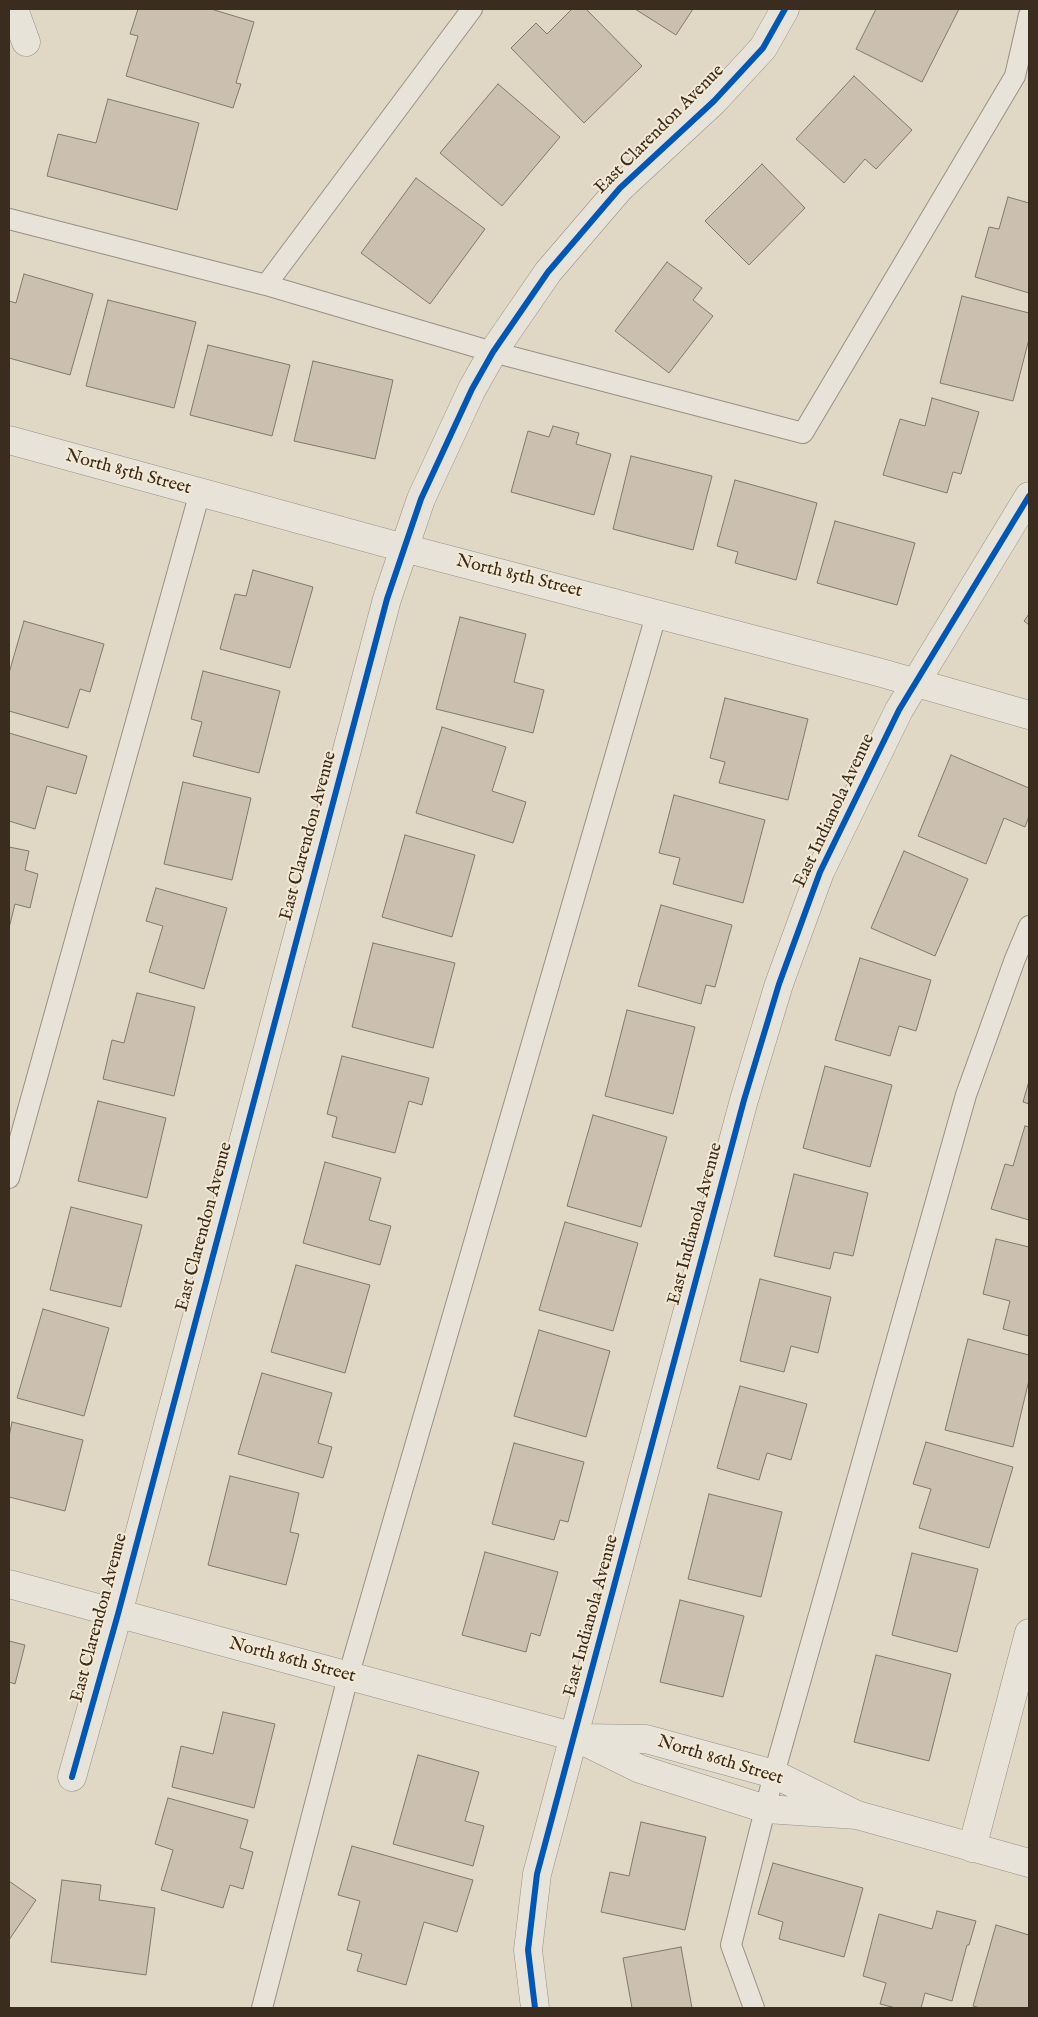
<!DOCTYPE html>
<style>
body{margin:0}
#map{position:relative;width:1038px;height:2017px;overflow:hidden;background:#e0d8c5;font-family:"IM FELL English",serif}
canvas{display:block}
.frame{position:absolute;inset:0;border:10px solid #3a2c1e;pointer-events:none}
</style>
<div id="map">
<canvas width="1038" height="2017"></canvas>
<div class="frame"></div>
</div>
<script>
const context = document.querySelector('canvas').getContext('2d');
context.lineJoin = 'round';
function fillPath(path, color) { context.fillStyle = color; context.fill(path, 'evenodd'); }
const poly = rows => new Path2D(rows.map(r => 'M' + r).join(''));
function trace(path, color, width, dash) { context.strokeStyle = color; context.lineWidth = width; context.lineCap = dash ? 'butt' : 'round'; context.setLineDash(dash || []); context.stroke(path); }
function drawText(font, color, halo, rows, align = 'center') {
  context.font = font + ' "IM FELL English",serif'; context.lineWidth = 4; context.setLineDash([]); context.textBaseline = 'middle'; context.strokeStyle = halo; context.fillStyle = color; for (const [text, x, y, turn = 0] of rows) {
    context.save(); context.translate(x, y); context.rotate((+turn || 0) * Math.PI / 180); context.textAlign = isNaN(turn) ? turn : align; if (halo) context.strokeText(text, 0, 0); context.fillText(text, 0, 0); context.restore();
  }
}
const building = poly([
 [138,9,211,9,254,22,236,83,241,84,233,108,126,76,138,36,130,34,138,9],
 [572,9,586,9,642,66,584,123,511,48,536,23,547,34,572,9],
 [635,9,693,9,676,35,635,9],
 [876,9,959,9,922,82,856,49,876,9],
 [854,76,912,130,876,169,865,159,844,183,796,139,854,76],
 [498,84,560,137,502,206,440,153,498,84],
 [108,99,199,123,177,210,47,176,58,134,96,143,108,99],
 [762,164,805,208,749,265,705,221,762,164],
 [416,178,485,229,430,304,361,253,416,178],
 [1008,197,1029,203,1029,293,975,277,989,227,999,229,1008,197],
 [667,262,702,288,693,300,713,316,669,373,615,331,667,262],
 [24,274,93,294,70,375,9,358,9,301,16,303,24,274],
 [962,296,1029,313,1029,339,1013,401,940,383,962,296],
 [108,300,196,322,174,408,86,386,108,300],
 [208,345,290,365,272,436,190,415,208,345],
 [313,361,393,380,375,459,294,441,313,361],
 [932,398,979,412,961,474,953,472,947,493,883,475,900,419,925,426,932,398],
 [553,426,579,433,576,444,611,454,594,515,511,492,528,431,549,437,553,426],
 [631,456,712,476,693,550,613,529,631,456],
 [735,480,817,503,796,580,735,563,738,552,717,546,735,480],
 [835,521,915,543,897,605,817,583,835,521],
 [253,570,313,587,290,668,220,649,235,594,246,596,253,570],
 [1029,614,1029,625,1024,621,1029,614],
 [460,617,526,634,514,682,544,690,533,733,436,709,460,617],
 [24,621,104,644,90,692,80,689,68,728,9,711,9,673,24,621],
 [203,671,280,691,259,773,193,756,202,722,191,719,203,671],
 [725,698,808,719,788,800,719,783,725,762,710,758,725,698],
 [442,727,506,747,492,791,526,802,513,843,416,813,442,727],
 [9,733,87,756,76,794,47,786,35,829,9,821,9,733],
 [951,755,1029,788,1029,816,1025,827,1004,818,986,864,918,836,951,755],
 [183,782,251,798,232,880,164,864,183,782],
 [674,795,765,820,743,903,673,884,680,858,659,853,674,795],
 [405,835,475,855,452,937,382,917,405,835],
 [9,847,29,851,25,870,38,874,30,908,15,904,9,928,9,847],
 [904,851,968,879,935,956,871,928,904,851],
 [156,888,227,908,204,989,149,972,163,926,146,921,156,888],
 [661,905,732,925,715,987,706,985,701,1004,638,986,661,905],
 [373,943,455,963,433,1048,352,1027,373,943],
 [860,958,931,980,916,1031,899,1026,890,1056,835,1040,860,958],
 [137,993,195,1007,174,1096,103,1079,112,1040,124,1043,137,993],
 [627,1010,695,1027,673,1114,605,1096,627,1010],
 [342,1056,429,1078,422,1105,409,1101,395,1153,332,1137,337,1117,327,1114,342,1056],
 [825,1066,892,1085,870,1167,803,1148,825,1066],
 [1029,1081,1029,1104,1023,1102,1029,1081],
 [98,1101,166,1118,147,1198,78,1181,98,1101],
 [593,1115,667,1137,641,1227,567,1206,593,1115],
 [1025,1126,1029,1127,1029,1220,991,1209,1005,1164,1013,1166,1025,1126],
 [325,1162,381,1178,369,1220,391,1226,380,1265,303,1243,325,1162],
 [794,1174,868,1193,853,1256,834,1252,830,1269,774,1256,794,1174],
 [71,1207,142,1225,121,1307,50,1290,71,1207],
 [565,1222,638,1243,613,1331,539,1310,565,1222],
 [996,1239,1029,1247,1029,1336,1003,1329,1010,1301,983,1294,996,1239],
 [296,1265,370,1285,345,1373,271,1352,296,1265],
 [760,1279,831,1297,818,1353,791,1346,784,1372,740,1361,760,1279],
 [43,1309,109,1328,84,1416,17,1398,43,1309],
 [539,1330,610,1351,586,1437,514,1416,539,1330],
 [968,1339,1029,1355,1029,1380,1013,1447,945,1430,968,1339],
 [262,1373,332,1393,318,1443,332,1447,323,1478,238,1454,262,1373],
 [740,1386,807,1404,791,1460,767,1453,759,1480,717,1468,740,1386],
 [12,1422,83,1440,65,1511,9,1497,9,1437,12,1422],
 [926,1442,1013,1467,989,1548,919,1528,931,1489,913,1484,926,1442],
 [514,1443,584,1462,568,1522,560,1520,554,1540,492,1524,514,1443],
 [230,1476,299,1493,290,1532,299,1534,286,1585,208,1565,230,1476],
 [709,1494,782,1512,761,1597,688,1579,709,1494],
 [485,1552,558,1572,540,1636,531,1633,526,1652,462,1635,485,1552],
 [912,1553,978,1569,957,1652,892,1635,912,1553],
 [680,1600,744,1616,723,1697,660,1682,680,1600],
 [9,1641,25,1645,15,1684,9,1682,9,1641],
 [876,1655,951,1674,929,1761,854,1742,876,1655],
 [223,1712,275,1724,254,1808,172,1787,181,1746,213,1754,223,1712],
 [418,1755,479,1772,465,1821,484,1826,473,1866,393,1844,418,1755],
 [168,1798,248,1820,240,1848,253,1852,243,1889,230,1885,223,1908,161,1890,173,1850,155,1844,168,1798],
 [641,1822,706,1837,685,1930,601,1912,610,1872,629,1876,641,1822],
 [352,1846,473,1880,457,1932,424,1922,406,1985,357,1971,362,1954,347,1950,360,1901,338,1895,352,1846],
 [773,1863,863,1888,844,1957,779,1939,783,1922,758,1914,773,1863],
 [62,1880,101,1885,99,1900,155,1908,146,1975,51,1962,62,1880],
 [9,1881,36,1900,9,1940,9,1881],
 [937,1911,976,1921,969,1945,967,1945,952,2001,925,1993,921,2008,896,2008,880,2004,886,1983,863,1976,879,1914,932,1929,937,1911],
 [996,1925,1029,1935,1029,2008,980,2008,973,2006,996,1925],
 [681,1947,692,2008,632,2008,623,1958,681,1947]
]);
fillPath(building, '#cbbfaf');
trace(building, '#80796e', 1);
const service = poly([
 [9,219,266,285,493,352,803,433,1015,76,1029,15],
 [266,285,472,9],
 [9,1178,200,492],
 [262,2008,348,1677,657,612],
 [754,2008,731,1945,774,1774,966,1095,1015,959,1029,926]
]);
const minor = poly([
 [14,9,26,42],
 [9,440,404,548,878,672,1029,715],
 [9,1584,575,1737,640,1769,766,1809,857,1815],
 [582,1738,646,1739,774,1774,857,1815,1029,1863],
 [72,1777,118,1614,387,599,421,499,472,389,493,352,548,272,620,188,714,101,763,48,785,9],
 [972,1848,1029,1633],
 [535,2008,528,1950,537,1874,744,1100,779,984,820,872,899,710,1029,496]
]);
trace(service, '#979085', 22);
trace(minor, '#979085', 29);
trace(service, '#e7e3d9', 20);
trace(minor, '#e7e3d9', 28);
trace(poly([
 [72,1777,118,1614,387,599,421,499,472,389,493,352,548,272,620,188,714,101,763,48,785,9],
 [535,2008,528,1950,537,1874,744,1100,779,984,820,872,899,710,1029,496]
]), '#0057b8', 6);
drawText('18px', '#3a2c1e', '#f3e9d2', [
 ["East Clarendon Avenue",660,130,-45],
 ["North 85th Street",128,473,15],
 ["North 85th Street",519,577,14],
 ["East Indianola Avenue",835,811,-65],
 ["East Clarendon Avenue",309,836,-75],
 ["East Indianola Avenue",696,1224,-75],
 ["East Clarendon Avenue",205,1227,-75],
 ["East Indianola Avenue",592,1616,-75],
 ["East Clarendon Avenue",100,1618,-75],
 ["North 86th Street",292,1661,15],
 ["North 86th Street",720,1761,17]
]);
</script>
